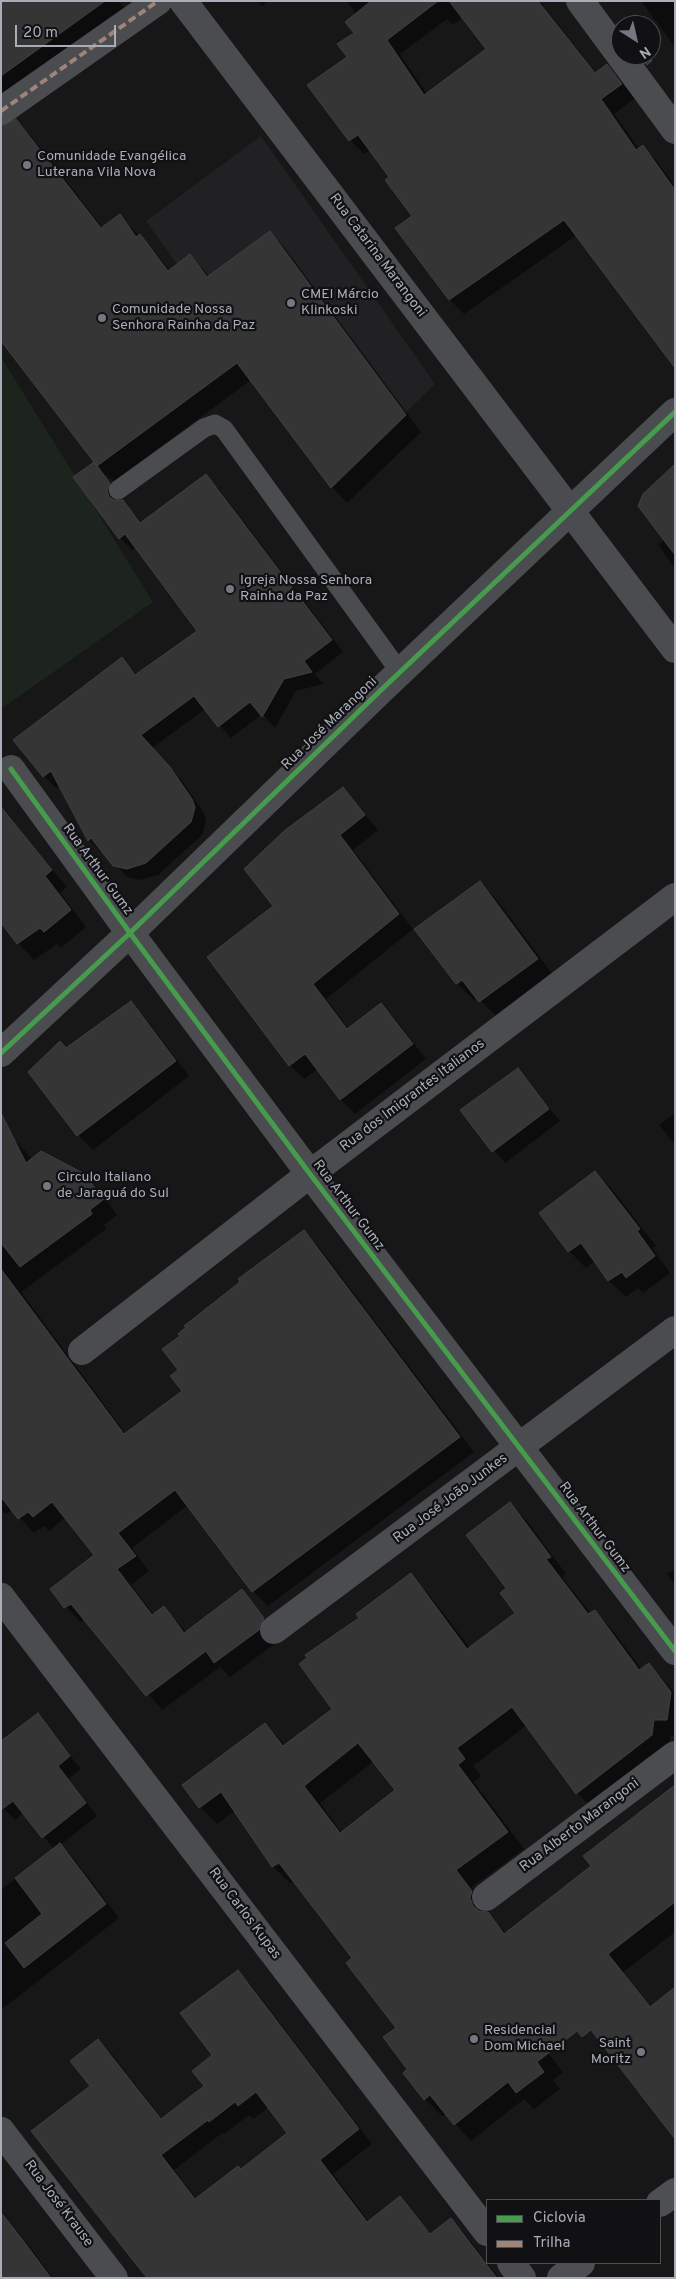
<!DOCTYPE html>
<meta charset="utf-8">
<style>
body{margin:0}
#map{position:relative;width:676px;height:2279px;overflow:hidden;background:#171717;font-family:Overpass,sans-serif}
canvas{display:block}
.frame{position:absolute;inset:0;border:2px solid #a8adb8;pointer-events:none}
.legend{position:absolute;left:486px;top:2199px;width:175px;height:65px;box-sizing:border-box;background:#111113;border:1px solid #4d4f55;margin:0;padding:6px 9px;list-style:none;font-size:15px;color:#a8adb8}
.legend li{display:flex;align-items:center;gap:10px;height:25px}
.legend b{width:25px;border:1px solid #4d4f55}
.north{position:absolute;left:611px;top:15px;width:50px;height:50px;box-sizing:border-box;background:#111113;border:1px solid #4d4f55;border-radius:50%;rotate:145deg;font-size:14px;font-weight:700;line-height:20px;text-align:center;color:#a8adb8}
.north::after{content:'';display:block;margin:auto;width:18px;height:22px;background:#757880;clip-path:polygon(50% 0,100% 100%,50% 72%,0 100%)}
.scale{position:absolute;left:15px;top:25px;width:101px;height:22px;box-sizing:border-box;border:2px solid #a8adb8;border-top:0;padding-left:6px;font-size:15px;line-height:18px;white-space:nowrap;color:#a8adb8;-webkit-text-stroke:4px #111113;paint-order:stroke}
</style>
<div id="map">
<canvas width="676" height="2279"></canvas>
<div class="frame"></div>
<ul class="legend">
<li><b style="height:6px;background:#469c4c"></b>Ciclovia</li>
<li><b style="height:6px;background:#a18479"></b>Trilha</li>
</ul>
<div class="north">N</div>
<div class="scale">20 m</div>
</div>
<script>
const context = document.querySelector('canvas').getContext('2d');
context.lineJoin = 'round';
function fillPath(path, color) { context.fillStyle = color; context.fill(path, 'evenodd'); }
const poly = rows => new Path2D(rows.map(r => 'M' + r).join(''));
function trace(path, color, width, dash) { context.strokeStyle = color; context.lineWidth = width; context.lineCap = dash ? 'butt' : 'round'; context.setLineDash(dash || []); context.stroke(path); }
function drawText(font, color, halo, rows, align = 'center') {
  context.font = font + ' Overpass,sans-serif'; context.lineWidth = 4.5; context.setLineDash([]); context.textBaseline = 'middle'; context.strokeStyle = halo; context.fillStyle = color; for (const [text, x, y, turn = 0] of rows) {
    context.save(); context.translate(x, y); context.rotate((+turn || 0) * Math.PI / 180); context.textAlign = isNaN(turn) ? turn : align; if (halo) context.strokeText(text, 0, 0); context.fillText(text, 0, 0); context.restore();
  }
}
fillPath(poly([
 [261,136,435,384,333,483,146,221]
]), '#212123');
fillPath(poly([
 [1,357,153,602,1,709]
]), '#1d241e');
fillPath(poly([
 [1,1,119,1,132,20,2,121,1,126],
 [257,1,268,1,262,6],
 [347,1,540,1,596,73,607,66,621,79,635,98,614,114,639,149,643,147,656,160,675,186,675,365,577,235,464,314,450,300,397,228,413,217,390,177,370,150,364,154,350,140,309,86,349,58,355,33,357,15],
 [463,17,488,49,427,94,400,54,447,19,453,25],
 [641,1,675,1,675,47],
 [16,121,32,137,103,228,119,216,155,252,170,271,190,255,210,277,270,232,285,248,421,432,347,503,332,487,251,380,114,481,104,474,121,496,119,501,122,501,142,523,206,476,218,488,343,652,315,674,323,684,296,691,275,728,262,714,231,738,205,709,152,748,182,781,204,813,206,819,203,834,158,875,140,880,127,877,103,851,101,852,89,840,60,785,56,788,44,776,122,659,137,675,199,631,136,547,132,550,120,538,100,468,1,339],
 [675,465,675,569,658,544,665,540],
 [343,789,378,830,353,850,413,929,326,999,349,1029,381,1005,395,1019,426,1059,355,1114,341,1100,318,1069,304,1079,290,1065,209,957,275,906],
 [1,808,67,887,60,893,86,927,61,948,57,944,34,960,18,943],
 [480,883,496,899,554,976,497,1017,477,997,474,1000,458,984,468,978,457,983,416,929],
 [131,1003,145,1018,189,1076,93,1150,78,1135,29,1072,67,1049],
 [517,1070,560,1121,505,1163,462,1111],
 [675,1113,675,1145,659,1125],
 [1,1132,13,1138,28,1154,32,1161,82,1174,98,1189,117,1215,104,1225,106,1229,21,1292,126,1434,183,1392,180,1370,181,1336,303,1231,318,1246,474,1452,268,1606,253,1591,188,1505,132,1548,149,1571,131,1585,154,1615,164,1608,187,1633,242,1591,278,1634,273,1645,230,1677,220,1667,162,1710,85,1619,80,1622,51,1589,96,1555,66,1517,49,1531,44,1526,34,1533,12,1509,6,1514,1,1510],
 [595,1172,612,1189,656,1246,652,1248,670,1273,643,1293,638,1288,626,1297,609,1281,595,1261,586,1268,569,1251,541,1214],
 [510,1504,527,1521,566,1574,562,1577,591,1614,594,1611,611,1628,642,1670,649,1664,675,1693,675,1736,671,1736,668,1752,594,1810,577,1793,527,1725,473,1766,481,1776,474,1782,524,1849,472,1887,488,1909,487,1914,507,1934,593,1866,675,1787,675,1932,537,2039,563,2072,553,2080,560,2089,534,2109,524,2099,471,2141,446,2113,442,2116,425,2099,409,2070,398,2028,354,1958,294,1881,290,1883,273,1867,235,1811,217,1824,200,1807,183,1785,265,1724,285,1745,334,1709,361,1619,410,1575,427,1592,470,1648,517,1613,507,1588],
 [374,1761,396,1790,342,1833,320,1803],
 [675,1569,675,1585,667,1574],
 [37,1715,81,1769,68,1779,97,1816,60,1845,73,1858,119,1918,1,2010,1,1890,54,1849,24,1813,15,1820,1,1806],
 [238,1971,251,1985,372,2144,333,2174,369,2222,400,2198,432,2235,451,2220,465,2234,499,2278,147,2278,33,2131,92,2086,98,2040,112,2054,163,2120,205,2086],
 [269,2107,288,2133,241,2171,197,2199,174,2170,222,2133,224,2134,249,2115,253,2119],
 [1,2210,36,2255,53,2278,1,2278]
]), '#0007');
const building = poly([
 [1,1,105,1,1,76,1,1],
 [371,1,438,1,387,40,424,95,486,49,449,1,538,1,595,73,607,64,622,84,601,99,636,150,643,145,675,190,675,368,564,220,449,300,395,228,412,216,385,180,389,177,358,135,349,141,307,85,347,57,337,44,354,33,345,22,371,1],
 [639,55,647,55,652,61,647,65,639,55],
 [16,119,101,228,120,214,136,237,140,234,168,271,190,254,207,277,270,231,406,415,331,488,237,363,97,466,1,341,1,126,16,119],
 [94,462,110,483,107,491,109,497,114,500,123,500,140,523,206,474,332,640,304,661,312,672,284,679,262,717,250,702,218,727,194,696,141,735,170,767,192,799,195,807,191,822,146,863,127,869,113,866,91,838,88,841,51,771,43,777,13,740,122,657,135,675,197,631,125,534,119,539,73,477,94,462],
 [675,464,675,555,638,506,643,494,675,464],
 [343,787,365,815,340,835,399,914,313,984,347,1029,381,1003,413,1044,340,1100,305,1054,289,1066,207,957,273,906,244,869,284,831,343,787],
 [1,807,52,870,45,876,71,910,44,932,40,928,17,944,1,923,1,807],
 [480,881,538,959,479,1002,462,980,456,984,414,929,480,881],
 [131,1001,176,1061,77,1136,28,1072,60,1041,66,1048,131,1001],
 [518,1068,549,1109,492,1152,460,1110,518,1068],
 [1,1113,26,1163,41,1151,83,1173,104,1199,90,1210,92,1214,20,1267,1,1243,1,1113],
 [595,1171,640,1229,637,1231,655,1256,626,1278,622,1272,608,1281,581,1243,568,1252,539,1213,595,1171],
 [304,1230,460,1437,252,1592,175,1490,118,1533,136,1556,117,1569,152,1615,164,1606,184,1633,242,1589,264,1618,259,1630,214,1663,206,1651,146,1696,71,1604,64,1608,50,1589,94,1555,52,1502,33,1517,28,1512,18,1519,1,1497,1,1269,124,1434,182,1391,170,1376,178,1370,162,1349,180,1336,178,1334,186,1327,184,1326,240,1282,238,1279,304,1230],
 [510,1502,551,1557,546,1559,588,1614,595,1610,639,1670,649,1663,671,1692,667,1720,654,1720,652,1735,576,1794,512,1707,457,1748,465,1759,458,1765,508,1832,456,1870,472,1891,470,1898,473,1906,479,1911,488,1912,504,1934,591,1866,583,1856,675,1785,675,1902,608,1954,650,2007,675,1987,675,2139,591,2030,582,2037,577,2031,537,2062,544,2072,516,2093,508,2082,454,2125,430,2095,424,2100,403,2073,407,2069,383,2037,396,2028,346,1963,352,1958,279,1863,272,1867,221,1792,199,1808,182,1785,265,1723,283,1746,332,1709,299,1664,307,1658,305,1655,359,1618,356,1614,411,1573,467,1649,515,1613,500,1593,506,1588,466,1535,510,1502],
 [358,1743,395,1790,340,1833,304,1786,358,1743],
 [38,1713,70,1756,58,1766,86,1803,42,1838,13,1801,1,1810,1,1741,38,1713],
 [60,1843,106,1904,24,1968,5,1943,42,1914,15,1878,60,1843],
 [238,1970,359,2129,320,2160,367,2222,400,2196,430,2234,451,2218,497,2278,147,2278,31,2131,90,2086,70,2061,98,2039,161,2119,204,2086,192,2071,212,2055,180,2013,238,1970],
 [256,2092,287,2133,241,2169,238,2166,195,2199,161,2155,208,2120,209,2122,235,2102,238,2106,256,2092],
 [1,2212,22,2239,51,2278,1,2278,1,2212]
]);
fillPath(building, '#353536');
trace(building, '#3f4043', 1);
trace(poly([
 [118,490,204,428,215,424,224,429,400,672]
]), '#4b4c50', 19);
trace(poly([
 [183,1,675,649],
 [580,1,675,130],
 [1,111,158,1],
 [11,769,130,933,310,1174,675,1651],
 [1,1053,130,933,380,691,675,412],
 [82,1351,310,1174,675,897],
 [1,1597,487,2232],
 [274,1630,675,1330],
 [486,1897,675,1755],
 [1,2131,114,2278],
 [511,2263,522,2278]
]), '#4b4c50', 28);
trace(poly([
 [660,2203,675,2192],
 [561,2278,581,2263]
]), '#4d4f52', 28);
trace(poly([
 [1,111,158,1]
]), '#a18479', 4, [8, 4]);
trace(poly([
 [11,769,130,933,310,1174,675,1651],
 [1,1053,130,933,380,691,675,412]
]), '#469c4c', 5);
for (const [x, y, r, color] of [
 [27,165,5,"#757880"],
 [291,303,5,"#757880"],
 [102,318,5,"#757880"],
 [230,589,5,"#757880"],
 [47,1186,5,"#757880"],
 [474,2039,5,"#757880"],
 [641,2052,5,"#757880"]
]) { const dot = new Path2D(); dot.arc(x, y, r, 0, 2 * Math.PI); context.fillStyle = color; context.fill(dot); trace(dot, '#111113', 2); }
drawText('14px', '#a8adb8', '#111113', [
 ["Comunidade Evangélica",37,157],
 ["Luterana Vila Nova",37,173],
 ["CMEI Márcio",301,295],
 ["Klinkoski",301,311],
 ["Comunidade Nossa",112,310],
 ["Senhora Rainha da Paz",112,326],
 ["Igreja Nossa Senhora",240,581],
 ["Rainha da Paz",240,597],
 ["Circulo Italiano",57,1178],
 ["de Jaraguá do Sul",57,1194],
 ["Residencial",484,2031],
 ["Dom Michael",484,2047],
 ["Saint",631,2044,"right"],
 ["Moritz",631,2060,"right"]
], 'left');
drawText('14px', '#a8adb8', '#111113', [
 ["Rua Catarina Marangoni",377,256,53],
 ["Rua José Marangoni",330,724,-44],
 ["Rua Arthur Gumz",97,870,54],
 ["Rua dos Imigrantes Italianos",413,1096,-37],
 ["Rua Arthur Gumz",348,1206,53],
 ["Rua José João Junkes",451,1499,-37],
 ["Rua Arthur Gumz",594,1528,53],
 ["Rua Alberto Marangoni",580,1826,-37],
 ["Rua Carlos Kupas",244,1914,53],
 ["Rua José Krause",58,2204,53]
]);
</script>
